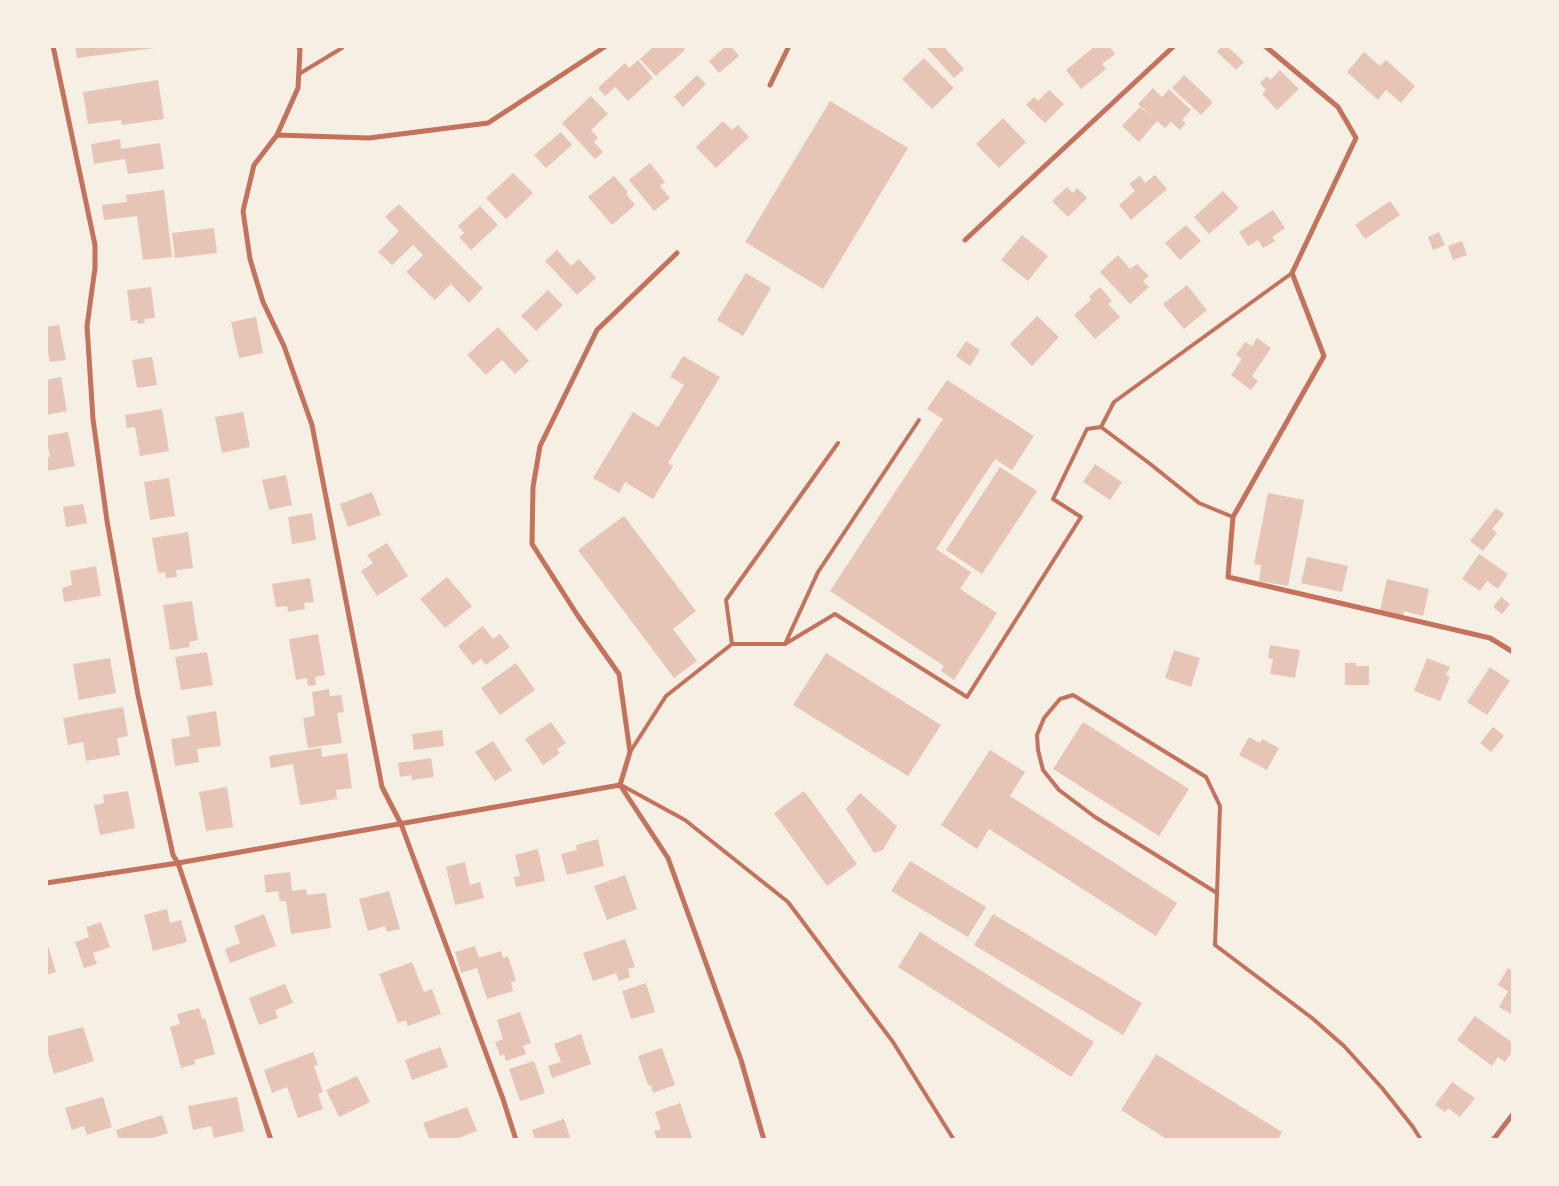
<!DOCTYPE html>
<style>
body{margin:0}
#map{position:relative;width:1559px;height:1186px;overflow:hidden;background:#f6efe4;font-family:"Exo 2",sans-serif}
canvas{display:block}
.frame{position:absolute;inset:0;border:48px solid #f6efe4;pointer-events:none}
</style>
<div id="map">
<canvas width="1559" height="1186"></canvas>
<div class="frame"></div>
</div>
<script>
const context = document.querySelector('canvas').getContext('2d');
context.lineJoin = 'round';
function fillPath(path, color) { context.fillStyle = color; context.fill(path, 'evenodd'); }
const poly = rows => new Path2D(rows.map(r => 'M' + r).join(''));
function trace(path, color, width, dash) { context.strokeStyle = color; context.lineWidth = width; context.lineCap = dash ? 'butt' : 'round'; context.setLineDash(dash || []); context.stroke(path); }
fillPath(poly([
 [75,46,162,46,162,47,77,58],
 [654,46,681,46,685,50,656,76,640,59],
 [726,46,731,46,739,56,719,73,709,61],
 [925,46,943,46,964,69,954,78],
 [1095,46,1109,46,1115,54,1102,64,1106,69,1081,89,1066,70],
 [1222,46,1227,46,1244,62,1236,70,1217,52],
 [1364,52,1380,66,1386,60,1415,86,1401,103,1386,90,1378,100,1347,72],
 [924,58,954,88,932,109,902,79],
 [638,60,653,78,628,101,615,87,605,96,598,88,625,63,629,68],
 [1280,70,1299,89,1277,110,1262,94,1266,90,1260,83,1267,76,1270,80],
 [697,75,706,84,683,107,674,97],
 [1184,75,1213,102,1201,115,1172,88],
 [158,80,164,119,122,125,121,120,88,124,83,92],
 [1153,88,1162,97,1169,89,1191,110,1182,120,1186,123,1180,130,1171,122,1165,128,1157,121,1139,142,1122,126,1140,107,1154,118,1138,104],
 [1049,90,1064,104,1045,123,1026,105,1034,97,1038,101],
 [591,96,608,114,591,130,598,138,594,142,603,152,595,159,562,123],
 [830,101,908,148,823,289,745,242],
 [1003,118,1026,142,999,168,976,144],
 [723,121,732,130,738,125,749,137,716,168,696,147],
 [561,132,572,145,546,168,534,155],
 [120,139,121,149,160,143,164,169,128,174,125,159,94,164,91,144],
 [650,163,665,182,660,186,670,198,654,211,629,180],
 [513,173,533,193,506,219,486,198],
 [1155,175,1167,189,1131,220,1119,205,1135,191,1129,184,1140,176,1145,183],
 [614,176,628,192,626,194,635,205,612,225,588,197],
 [1067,187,1073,193,1077,188,1087,198,1068,217,1052,201],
 [164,190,172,257,143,260,137,216,104,220,102,205,127,202,126,195],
 [1223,191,1239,208,1209,234,1194,217],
 [1390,201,1400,215,1365,239,1355,225],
 [399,204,483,288,469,303,451,284,435,300,406,272,423,255,413,245,392,265,378,252,399,231,385,217],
 [480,206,498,225,471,250,459,237,464,233,458,226],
 [1273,210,1285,228,1272,237,1275,241,1263,248,1258,240,1248,246,1239,232],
 [1186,225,1201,241,1180,260,1165,243],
 [214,228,217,253,175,258,172,233],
 [1439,232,1445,245,1433,250,1428,237],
 [1022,235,1048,256,1028,281,1001,260],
 [1462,241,1467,255,1453,260,1448,246],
 [557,250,571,266,579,259,596,278,577,295,545,261],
 [1118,255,1130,269,1137,264,1149,276,1143,281,1149,287,1130,304,1100,272],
 [746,273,771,288,743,336,717,320],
 [1187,285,1207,310,1184,329,1163,304],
 [151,287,155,318,144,319,145,323,138,324,137,320,131,321,127,290],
 [1100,287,1112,301,1108,304,1120,317,1095,339,1074,315,1091,300,1089,297],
 [548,290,563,305,536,331,521,316],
 [1037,316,1059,337,1032,366,1010,344],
 [256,317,263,353,239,358,231,322],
 [59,325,66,360,50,362,48,353,46,353,46,327],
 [498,327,529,361,515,374,502,360,486,375,467,355],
 [1257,338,1271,348,1252,376,1258,381,1251,390,1231,375,1242,359,1236,355,1245,342,1252,346],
 [966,341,980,350,970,366,956,356],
 [683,356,720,377,668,463,673,466,653,499,625,482,619,493,593,478,633,412,658,427,684,385,670,377],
 [152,357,157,385,137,388,132,360],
 [61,377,67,411,46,415,46,380],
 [947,380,1034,436,1012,470,995,459,936,549,971,572,960,589,997,613,954,680,941,671,944,666,830,591,943,419,927,409],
 [162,409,169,451,140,456,135,427,127,428,125,415],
 [243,412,250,447,222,453,215,417],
 [68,432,75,466,46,471,46,457,50,457,46,436],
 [1095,464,1122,482,1110,500,1083,482],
 [1000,467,1037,491,982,574,946,550],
 [286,475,292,505,269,510,262,480],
 [169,478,175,516,150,520,144,482],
 [372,492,381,515,348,527,340,504],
 [1268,493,1304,500,1288,586,1259,581,1261,565,1254,564],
 [83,504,87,523,66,527,63,507],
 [1496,508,1504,514,1492,529,1497,533,1483,551,1470,541],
 [312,513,316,540,292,544,288,517],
 [624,516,696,611,673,629,697,661,674,678,578,550],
 [188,532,193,568,176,570,177,577,166,578,165,572,158,573,152,538],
 [387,543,408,576,377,596,361,571,373,563,367,555],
 [1479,554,1508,574,1498,589,1487,581,1480,591,1462,579],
 [1307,557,1348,566,1342,592,1301,583],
 [96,566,101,596,64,602,62,588,72,585,70,571],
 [447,577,472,606,445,628,420,599],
 [310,578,314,602,304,603,305,609,288,612,287,606,276,607,272,584],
 [1387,579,1429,589,1423,616,1404,611,1403,616,1380,610],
 [1501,597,1510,604,1502,614,1493,607],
 [192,601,198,640,189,642,190,647,170,650,163,605],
 [483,626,493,639,500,634,510,647,486,665,481,659,473,665,458,646],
 [318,634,325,675,315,677,316,685,308,686,307,678,296,680,289,639],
 [1270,645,1300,650,1295,678,1270,674,1273,659,1268,658],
 [1174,650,1200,658,1191,687,1165,678],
 [207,652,213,685,181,690,175,657],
 [826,653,941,725,908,776,793,705],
 [110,658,116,693,79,700,73,664],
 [1427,658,1450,667,1446,675,1450,677,1440,701,1414,691],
 [516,663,535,690,500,715,481,688],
 [1345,663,1356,663,1356,666,1369,666,1369,685,1345,685],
 [1490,667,1510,681,1487,715,1467,702],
 [329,689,330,696,341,695,344,712,337,713,342,743,308,748,303,718,315,716,312,692],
 [123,707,128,736,117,738,120,755,86,761,83,742,68,745,63,718],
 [216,711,221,746,197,749,199,762,175,766,171,739,190,736,187,716],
 [551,722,566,743,557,749,560,753,543,765,525,739],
 [1083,722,1189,789,1159,836,1053,769],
 [1493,727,1504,736,1491,752,1480,743],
 [442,730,444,746,414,750,412,734],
 [1249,737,1260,743,1262,739,1279,748,1267,770,1239,755],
 [493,741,512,770,495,781,475,752],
 [321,748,322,757,347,753,352,788,336,790,337,799,300,805,293,764,271,768,269,756],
 [990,750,1025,772,1010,796,1177,903,1156,936,989,829,977,849,941,825],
 [431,758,434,777,412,780,411,775,400,777,398,763],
 [227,787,233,827,206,831,199,792],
 [128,791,135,828,100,835,94,805,104,803,103,795],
 [804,791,857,864,827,886,774,813],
 [860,793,897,826,883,850,874,853,846,809],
 [598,839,604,866,567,875,561,854,577,850,576,845],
 [538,849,545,881,516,887,514,877,520,876,515,855],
 [910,861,986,907,968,937,891,891],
 [465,862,470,885,480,882,484,898,455,905,446,867],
 [290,872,292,891,306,889,307,895,326,893,331,928,291,934,286,901,280,901,278,891,266,893,264,875],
 [625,875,637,909,607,920,594,886],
 [389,891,400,929,387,932,385,926,368,931,359,899],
 [167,909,170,923,181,920,187,942,153,951,144,915],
 [264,914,276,946,230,963,225,949,240,943,234,926],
 [993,914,1142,1003,1123,1035,974,945],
 [101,922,110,947,93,953,97,964,84,968,75,942,89,937,86,927],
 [920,932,1094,1042,1071,1077,898,967],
 [46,939,56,972,46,975],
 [625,939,635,967,628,969,630,977,619,981,616,973,593,981,583,953],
 [475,946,479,958,501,951,503,958,508,956,516,981,511,982,513,991,487,999,477,968,461,973,455,952],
 [412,962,424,992,432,989,441,1014,408,1026,406,1020,398,1023,379,974],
 [1508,968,1513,971,1513,1015,1499,1007,1508,991,1498,985],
 [646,983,655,1012,631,1019,622,991],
 [285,984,293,1003,275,1010,278,1018,259,1025,249,998],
 [199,1008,202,1019,205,1018,215,1054,194,1060,195,1064,181,1068,170,1027,180,1024,177,1014],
 [520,1012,531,1043,523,1046,526,1054,506,1061,504,1054,500,1056,495,1042,503,1039,497,1020],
 [1475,1016,1513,1043,1513,1051,1505,1062,1498,1057,1492,1066,1457,1040],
 [83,1027,94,1061,54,1074,46,1047,46,1037],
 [581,1034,591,1064,552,1078,548,1066,561,1062,554,1044],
 [440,1047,448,1067,412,1080,405,1060],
 [662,1048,675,1085,653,1093,651,1085,648,1085,638,1056],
 [313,1052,318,1065,314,1066,323,1092,318,1094,323,1109,298,1118,287,1087,272,1093,264,1070],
 [1156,1054,1282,1132,1278,1140,1168,1140,1121,1110],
 [534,1061,545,1093,520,1101,509,1069],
 [357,1076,370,1102,339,1117,326,1090],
 [1452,1082,1475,1098,1460,1117,1448,1108,1445,1112,1435,1105],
 [103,1097,112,1127,87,1135,84,1126,72,1130,65,1108],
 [237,1097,244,1131,214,1138,211,1126,193,1130,188,1106],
 [680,1103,692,1138,689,1140,657,1140,654,1131,661,1129,655,1112],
 [467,1107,477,1131,453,1140,430,1140,423,1123],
 [162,1115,168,1133,147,1140,119,1140,116,1130],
 [564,1119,571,1140,535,1140,532,1130]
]), '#e6c5b7');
trace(poly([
 [299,74,342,48,341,46],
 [1233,517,1199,503,1149,463,1101,427,1114,402,1292,273],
 [732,644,726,600,838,443],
 [785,644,818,572,919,420],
 [630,752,666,696,732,644,785,644,835,614,967,697,1081,517,1053,499,1087,429,1101,427],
 [621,785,685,820,788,902,893,1042,954,1140],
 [1217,893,1095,817,1059,790,1043,770,1038,750,1037,735,1044,718,1060,699,1073,695,1206,777,1220,806,1217,893,1215,945,1312,1018,1344,1046,1382,1088,1413,1127,1421,1140]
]), '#c5725c', 4);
trace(poly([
 [53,46,95,245,95,268,87,326,93,419,107,521,138,695,173,855,178,863,271,1140],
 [298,46,300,49,298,88,277,135,254,165,243,211,250,259,263,302,284,346,312,425,382,787,401,824,503,1099,516,1140],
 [1265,46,1338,107,1356,138,1292,273,1324,356,1233,517,1228,577,1490,638,1513,652],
 [770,85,789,46],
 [277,135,369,138,488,123,606,46],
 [965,240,1174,46],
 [620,785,630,752,619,674,578,616,532,544,533,487,540,446,597,330,677,253],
 [620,785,668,858,741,1060,764,1140],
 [46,883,178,863,620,785],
 [1493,1140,1513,1114]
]), '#c5725c', 5);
</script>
